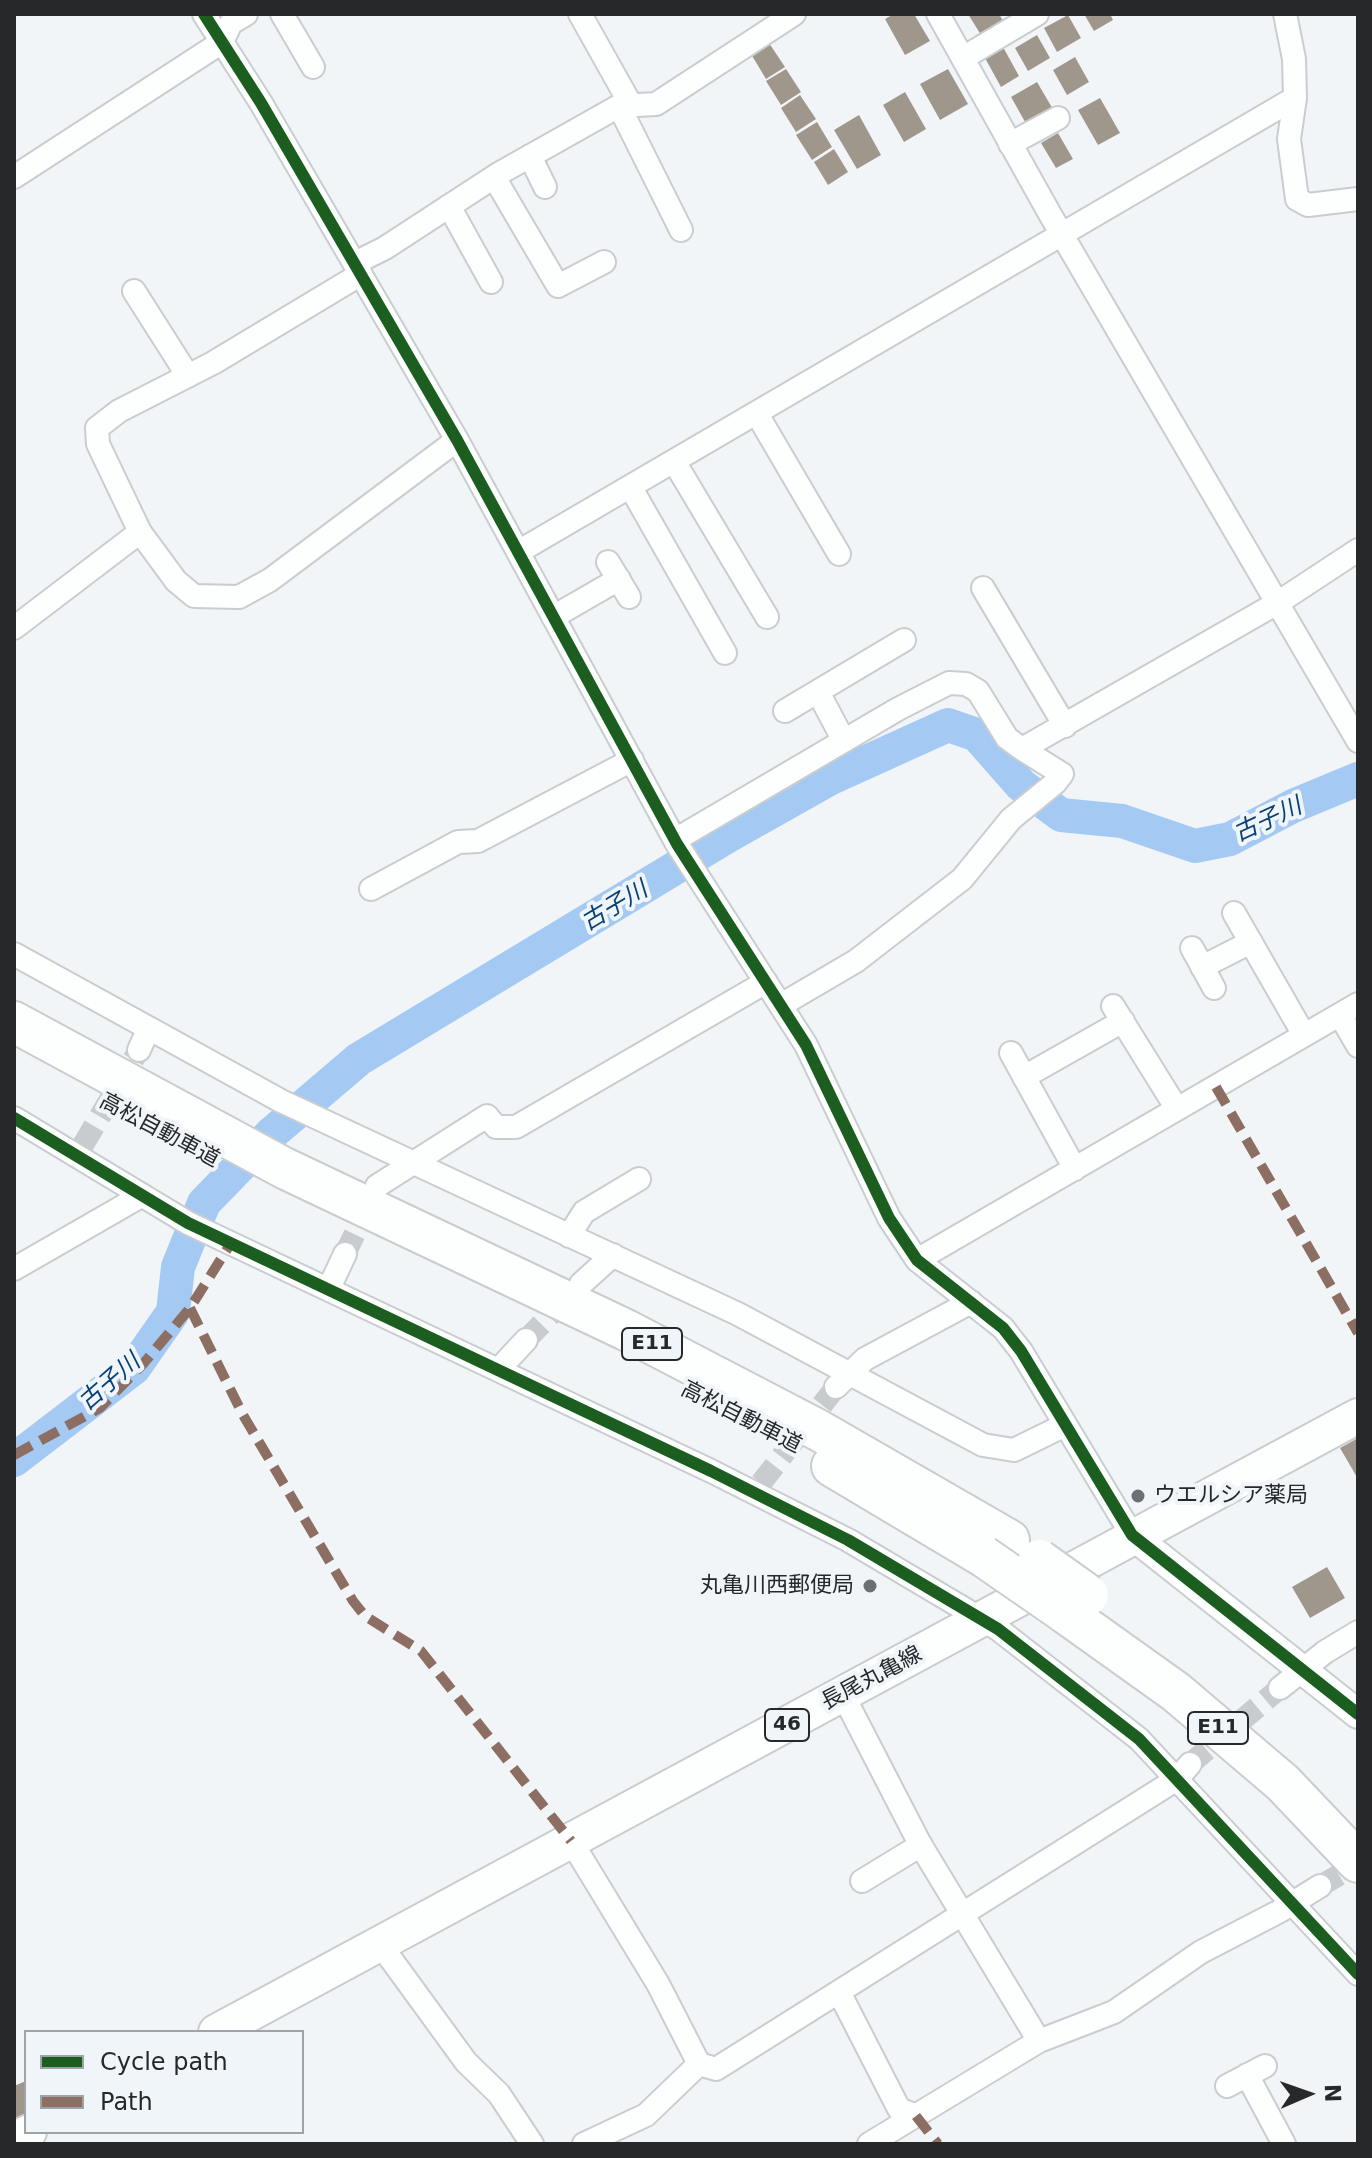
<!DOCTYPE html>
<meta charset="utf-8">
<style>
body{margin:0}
#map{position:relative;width:1372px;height:2158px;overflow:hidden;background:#f2f5f8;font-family:"DejaVu Sans",sans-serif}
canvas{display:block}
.frame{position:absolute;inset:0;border:16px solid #26282a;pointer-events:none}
.legend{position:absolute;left:24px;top:2030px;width:280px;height:104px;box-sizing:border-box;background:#f0f5fa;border:2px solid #9fa3a7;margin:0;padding:10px 14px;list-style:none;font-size:24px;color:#26282a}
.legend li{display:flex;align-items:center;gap:16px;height:40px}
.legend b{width:40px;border:2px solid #9fa3a7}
.north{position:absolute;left:1268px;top:2054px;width:80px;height:80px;-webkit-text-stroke:6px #f0f5fa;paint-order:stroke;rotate:88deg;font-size:22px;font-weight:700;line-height:32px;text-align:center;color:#26282a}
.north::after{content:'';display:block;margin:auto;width:28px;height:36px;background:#26282a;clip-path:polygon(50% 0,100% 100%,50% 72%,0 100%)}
</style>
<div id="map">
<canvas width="1372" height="2158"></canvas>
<div class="frame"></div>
<ul class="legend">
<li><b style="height:10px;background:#1b5e20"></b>Cycle path</li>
<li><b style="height:10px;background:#8d6e63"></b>Path</li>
</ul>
<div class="north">N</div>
</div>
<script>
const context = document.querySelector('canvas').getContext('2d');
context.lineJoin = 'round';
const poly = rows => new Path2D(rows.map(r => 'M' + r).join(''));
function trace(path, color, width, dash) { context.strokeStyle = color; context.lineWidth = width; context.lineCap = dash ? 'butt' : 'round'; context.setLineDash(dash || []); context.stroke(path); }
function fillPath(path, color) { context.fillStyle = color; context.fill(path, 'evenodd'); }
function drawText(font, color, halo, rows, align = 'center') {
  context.font = font + ' "DejaVu Sans","Noto Sans JP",sans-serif'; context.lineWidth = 8; context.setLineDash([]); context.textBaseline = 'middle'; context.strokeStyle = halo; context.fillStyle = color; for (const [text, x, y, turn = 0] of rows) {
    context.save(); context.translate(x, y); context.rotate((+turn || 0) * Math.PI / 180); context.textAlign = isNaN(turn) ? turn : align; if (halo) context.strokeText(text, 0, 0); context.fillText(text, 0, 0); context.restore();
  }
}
trace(poly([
 [14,1460,134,1368,173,1312,178,1267,204,1203,271,1134,359,1059,728,836,831,778,948,725,977,735,1021,785,1061,815,1122,821,1195,846,1230,839,1293,806,1358,779]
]), '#a4caf4', 34);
fillPath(poly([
 [894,14,914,14,930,41,905,55,885,19],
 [968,14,999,14,1003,21,981,35],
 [1084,14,1110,14,1113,20,1094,31],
 [1068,15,1081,38,1057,52,1044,28],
 [1037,35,1050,58,1028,71,1015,48],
 [769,43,785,67,766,79,751,54],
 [1003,47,1019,76,1001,87,985,58],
 [1075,57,1089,82,1067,95,1053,70],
 [786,69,801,92,781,105,766,81],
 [948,69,968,104,940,120,920,84],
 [1037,82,1054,111,1028,127,1011,97],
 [905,92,926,129,904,142,883,105],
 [800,95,816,119,796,132,781,108],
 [1100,98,1120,133,1098,145,1078,110],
 [859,115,881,155,857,169,834,130],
 [817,122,832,147,812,160,796,135],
 [1058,133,1073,159,1056,168,1041,143],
 [834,149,848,172,828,185,814,162],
 [1358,1438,1358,1479,1340,1448],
 [1327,1567,1345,1598,1310,1618,1292,1587],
 [26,2081,26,2117,14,2122,14,2086]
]), '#a0978c');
trace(poly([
 [83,1145,139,1050],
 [345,1254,372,1198],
 [526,1340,569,1296],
 [761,1483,836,1387],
 [1190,1764,1280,1688],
 [1320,1886,1358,1864]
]), '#c9cccf', 22, [22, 11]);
const minor = poly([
 [204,14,261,103,457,440,677,844,806,1045,889,1218,917,1260,1003,1328,1021,1351,1132,1535],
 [282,14,313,67],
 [580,14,631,105],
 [938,14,1051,216,1358,741],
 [1285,14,1294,59,1295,98,1289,139,1297,199,1308,205,1358,199],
 [963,58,1037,14],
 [619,106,681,230],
 [1010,144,1058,118],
 [530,156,545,187],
 [14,177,222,42,231,23,246,14],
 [494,177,558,286,604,262],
 [449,206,491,282],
 [355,263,385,248,500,173,619,106,656,104,794,14],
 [361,274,213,363,119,411,97,428,98,444,140,532,176,581,194,596,239,597,270,580,457,440],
 [134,291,188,376],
 [757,414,839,554],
 [675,463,767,617],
 [631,488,725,653],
 [518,552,1295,98],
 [608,562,629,597],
 [983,588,1065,726],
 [553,617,619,579],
 [14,628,140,532],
 [818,692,844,741],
 [785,711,904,640],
 [675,840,898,709,949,683,966,684,978,691,1007,738,1022,749],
 [371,889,458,842,478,841,632,760],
 [1234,913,1304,1035],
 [1192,948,1214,988],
 [14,954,281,1101,738,1314,983,1445,1014,1450,1063,1426],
 [1202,967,1251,942],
 [781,1005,856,961,962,879,1011,819,1055,783,1062,774,1022,749,1279,602,1358,550],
 [1113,1006,1177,1109],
 [1340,1015,1358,1046],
 [139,1050,148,1030],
 [1011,1053,1075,1169],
 [1024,1077,1123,1021],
 [14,1118,188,1223,711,1471,848,1540,998,1629,1139,1739,1358,1974],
 [377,1186,487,1116,496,1127,516,1127,766,982],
 [569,1236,584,1212,639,1179],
 [917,1260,1358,1004],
 [14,1269,141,1196],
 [581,1284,613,1255],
 [329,1288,345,1254],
 [500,1368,526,1340],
 [836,1387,865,1359,971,1302],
 [1280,1688,1325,1652,1358,1632],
 [843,1695,920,1844,1039,2041,869,2144],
 [571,1841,658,1984,699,2064,716,2069,1177,1779,1190,1764],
 [862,1881,921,1845],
 [380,1944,466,2062,499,2094,532,2144],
 [839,1992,899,2109,916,2116],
 [1039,2041,1114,2012,1201,1952,1280,1911,1320,1886],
 [1247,2075,1284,2144],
 [1227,2086,1265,2066],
 [584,2144,646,2115,699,2064]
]);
const tertiary = poly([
 [1132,1535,1358,1714]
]);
const primary = poly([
 [216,2032,1358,1416],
 [14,2140,29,2132]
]);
const motorway = poly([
 [14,1022,284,1168,626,1330,818,1430,1009,1540],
 [832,1466,983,1556],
 [1064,1612,1176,1692,1283,1783,1358,1862]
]);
trace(minor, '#cacdcf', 26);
trace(tertiary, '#cacdcf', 32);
trace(primary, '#cacdcf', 38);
trace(motorway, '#cacdcf', 44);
trace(minor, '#fdfefe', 22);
trace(tertiary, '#fdfefe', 28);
trace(primary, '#fdfefe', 34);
trace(motorway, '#fdfefe', 40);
const motorwayBridge = poly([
 [983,1556,1064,1612],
 [1039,1560,1088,1595]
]);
trace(motorwayBridge, '#cacdcf', 44, []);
trace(motorwayBridge, '#fdfefe', 40);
trace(poly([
 [1216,1087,1358,1333],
 [190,1308,243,1415,353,1601,365,1616,421,1651,571,1841],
 [14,1455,100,1408,143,1364,190,1308,231,1243],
 [916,2116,938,2144]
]), '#8d6e63', 10, [20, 10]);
trace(poly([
 [204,14,261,103,457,440,677,844,806,1045,889,1218,917,1260,1003,1328,1021,1351,1132,1535,1358,1714],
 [14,1118,188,1223,711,1471,848,1540,998,1629,1139,1739,1358,1974]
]), '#1b5e20', 12);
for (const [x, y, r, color] of [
 [1138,1496,8,"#6d7072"],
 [870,1586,8,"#6d7072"]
]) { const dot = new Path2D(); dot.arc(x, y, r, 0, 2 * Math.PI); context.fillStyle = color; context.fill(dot); trace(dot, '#f0f5fa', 3); }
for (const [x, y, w] of [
 [652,1344,60],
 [787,1725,44],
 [1218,1728,60]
]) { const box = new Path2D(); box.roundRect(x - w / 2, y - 16, w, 32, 6); context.fillStyle = '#f0f5fa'; context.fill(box); trace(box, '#26282a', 2); }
drawText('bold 20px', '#26282a', null, [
 ["E11",652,1344],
 ["46",787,1725],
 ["E11",1218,1728]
]);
drawText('22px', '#26282a', '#f0f5fa', [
 ["高松自動車道",159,1131,28],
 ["高松自動車道",741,1418,27],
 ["長尾丸亀線",872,1679,-28]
]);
drawText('22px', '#26282a', '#f0f5fa', [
 ["ウエルシア薬局",1154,1496],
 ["丸亀川西郵便局",854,1586,"right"]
], 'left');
drawText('italic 24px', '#074176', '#f0f5fa', [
 ["古子川",1268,821,-25],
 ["古子川",615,907,-31],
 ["古子川",110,1383,-41]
]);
</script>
